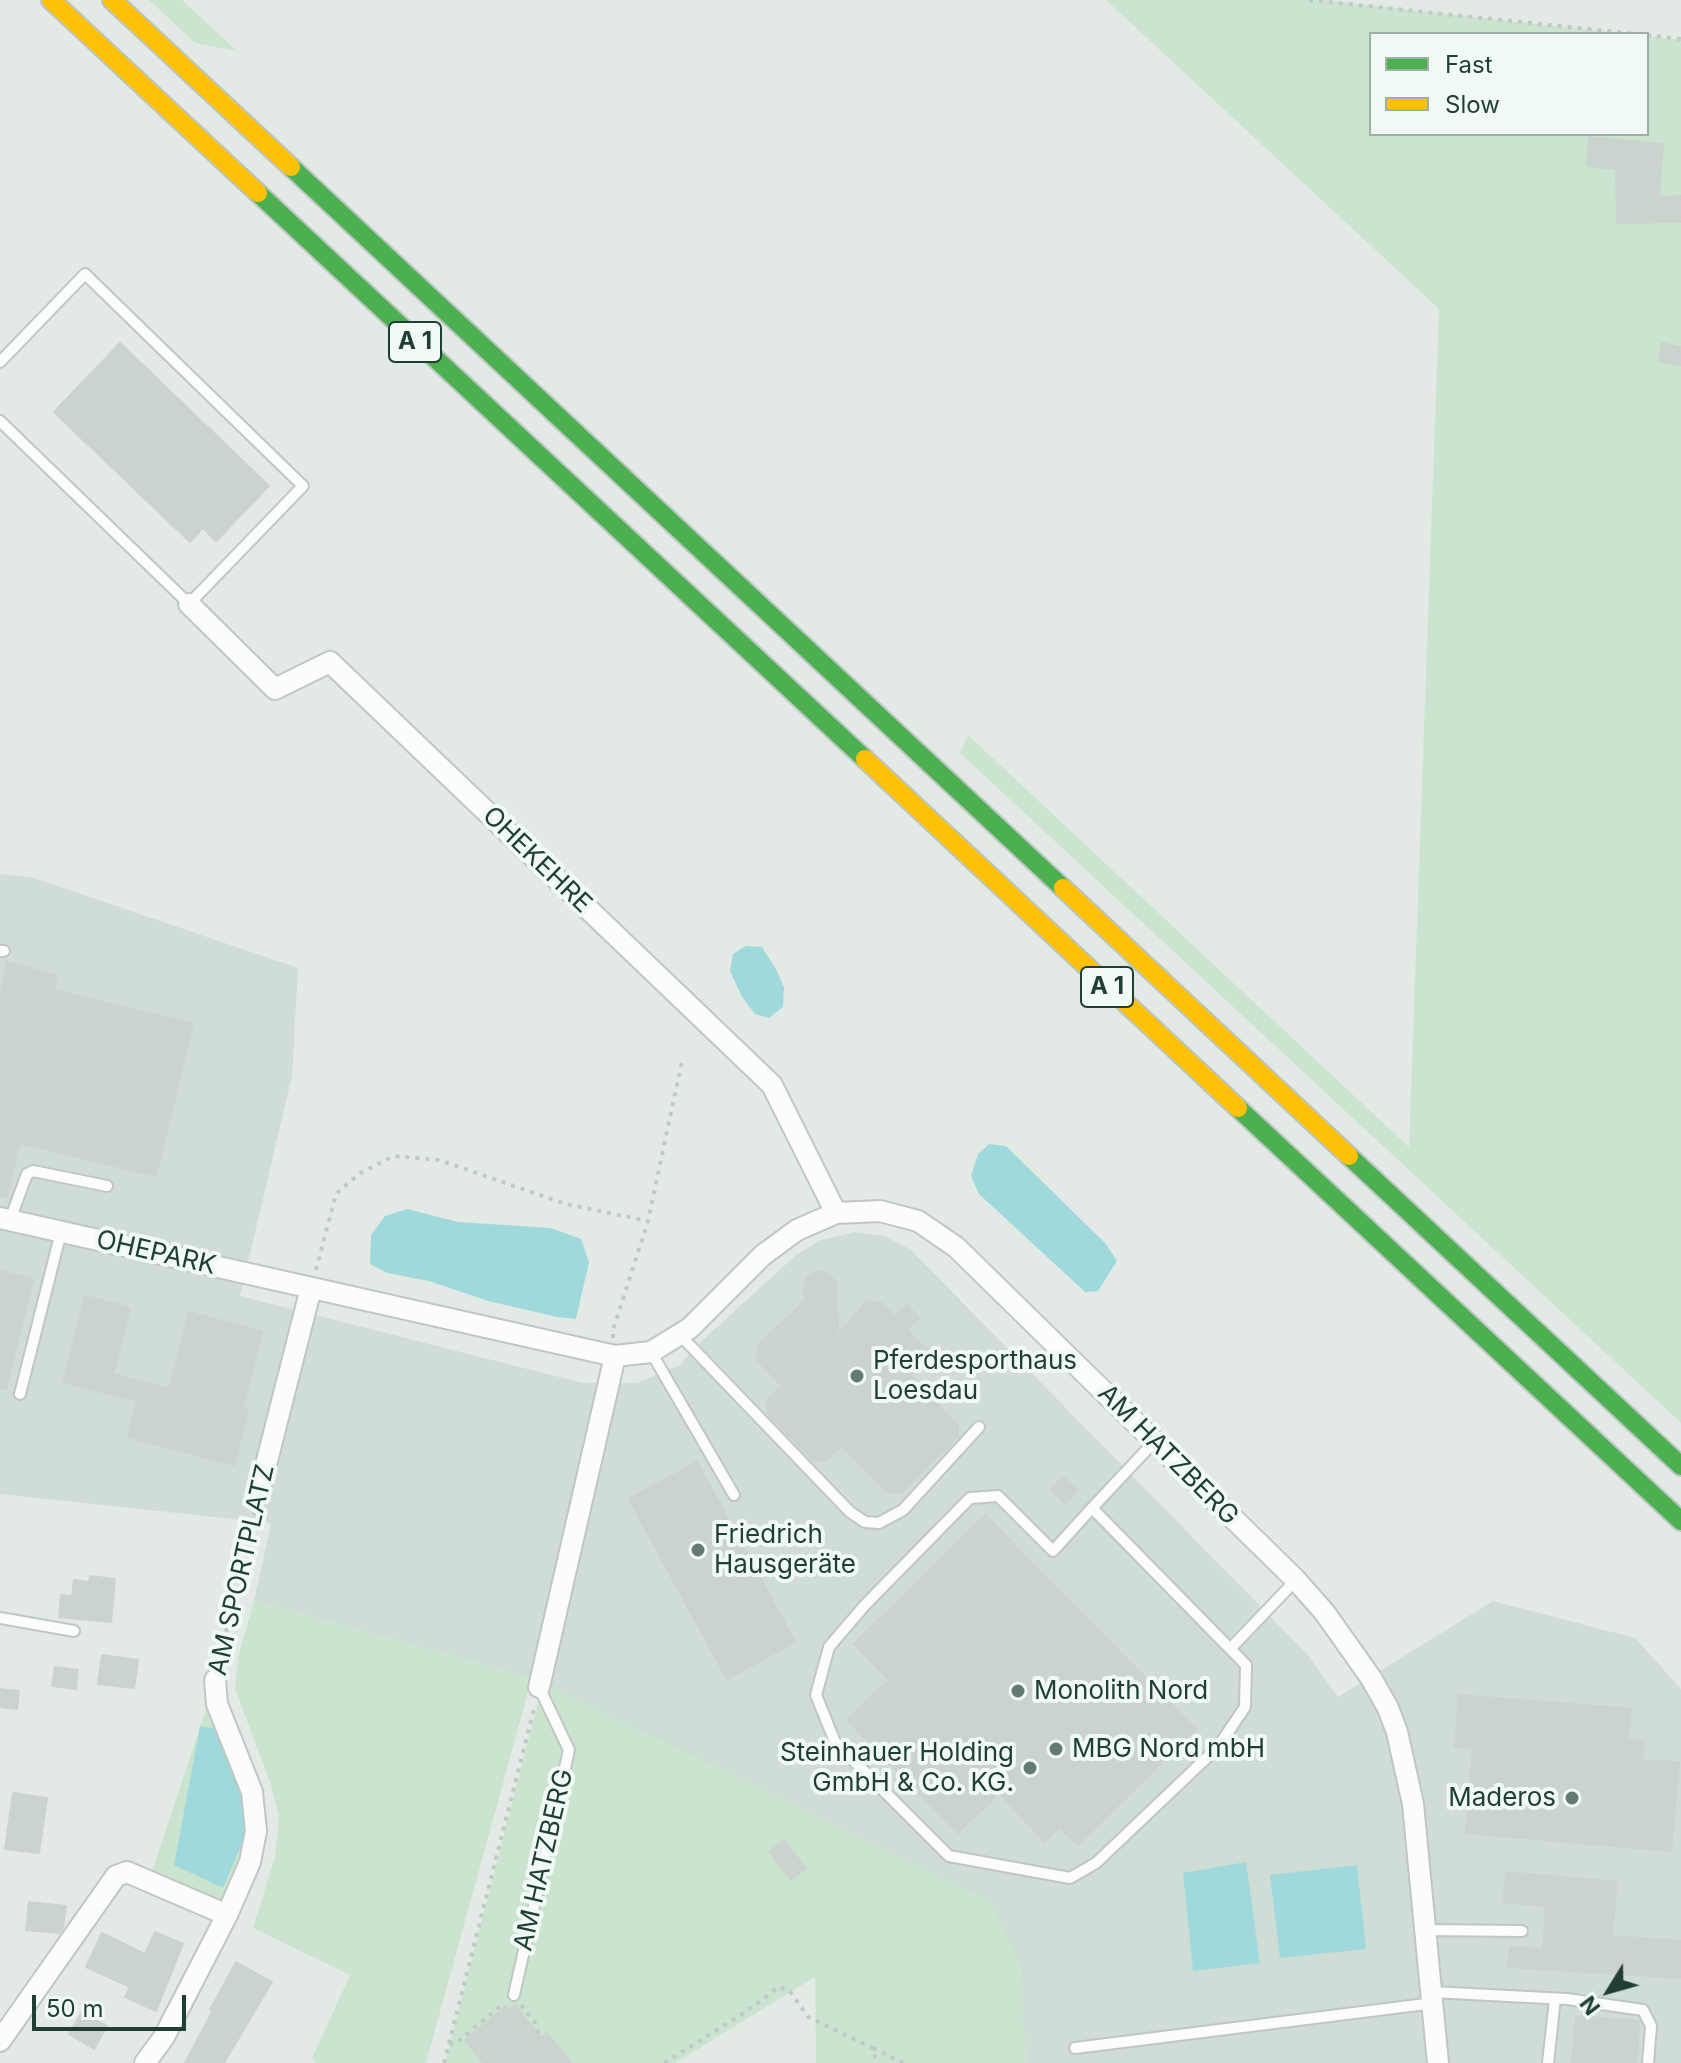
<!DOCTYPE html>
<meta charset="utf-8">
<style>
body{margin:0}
#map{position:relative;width:1681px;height:2063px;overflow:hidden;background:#e3eae6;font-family:Inter,sans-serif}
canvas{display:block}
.legend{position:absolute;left:1369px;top:32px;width:280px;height:104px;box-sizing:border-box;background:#f1f9f4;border:2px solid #9dafa7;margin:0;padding:10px 14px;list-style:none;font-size:24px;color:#1f3f33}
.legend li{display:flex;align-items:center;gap:16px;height:40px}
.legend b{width:40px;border:2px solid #9dafa7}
.north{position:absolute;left:1569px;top:1951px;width:80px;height:80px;-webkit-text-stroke:6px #f1f9f4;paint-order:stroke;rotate:233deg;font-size:22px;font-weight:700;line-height:32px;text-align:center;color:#1f3f33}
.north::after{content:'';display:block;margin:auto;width:28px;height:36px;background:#1f3f33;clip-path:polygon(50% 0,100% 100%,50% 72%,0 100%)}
.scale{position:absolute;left:32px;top:1995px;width:154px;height:36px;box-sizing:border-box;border:4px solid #1f3f33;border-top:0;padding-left:10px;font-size:24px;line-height:28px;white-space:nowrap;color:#1f3f33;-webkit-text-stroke:6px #f1f9f4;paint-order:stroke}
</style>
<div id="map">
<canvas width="1681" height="2063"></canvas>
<ul class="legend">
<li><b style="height:10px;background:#4caf50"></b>Fast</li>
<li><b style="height:10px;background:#ffc107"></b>Slow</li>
</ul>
<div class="north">N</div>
<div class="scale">50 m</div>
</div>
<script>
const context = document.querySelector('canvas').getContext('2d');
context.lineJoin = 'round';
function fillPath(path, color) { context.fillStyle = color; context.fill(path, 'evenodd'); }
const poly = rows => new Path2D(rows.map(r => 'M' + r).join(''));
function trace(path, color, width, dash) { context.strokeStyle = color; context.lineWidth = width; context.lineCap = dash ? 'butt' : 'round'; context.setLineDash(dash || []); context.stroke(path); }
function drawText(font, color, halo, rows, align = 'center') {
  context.font = font + ' Inter,sans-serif'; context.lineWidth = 8; context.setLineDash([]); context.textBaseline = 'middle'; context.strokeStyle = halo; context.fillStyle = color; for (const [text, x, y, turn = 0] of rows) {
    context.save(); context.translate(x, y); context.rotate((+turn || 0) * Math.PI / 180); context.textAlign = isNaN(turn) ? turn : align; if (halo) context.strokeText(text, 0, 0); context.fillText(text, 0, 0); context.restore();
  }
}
fillPath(poly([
 [0,874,34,878,298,968,292,1076,240,1296,583,1383,637,1383,680,1365,692,1350,796,1255,821,1240,855,1232,885,1236,911,1250,1307,1654,1338,1697,1493,1601,1635,1638,1681,1689,1681,2063,1026,2063,1020,1964,532,1678,254,1601,271,1523,0,1494]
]), '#d0dcd6');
fillPath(poly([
 [149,0,182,0,237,51,195,43],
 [1106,0,1323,0,1626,34,1371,34,1371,134,1647,134,1647,36,1681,40,1681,1423,960,753,968,735,1409,1147,1439,309],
 [254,1601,532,1678,426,2063,316,2063,312,2058,350,1975,253,1928,275,1857,279,1817,271,1785,235,1689,238,1657],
 [543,1683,990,1901,1020,1964,1026,2063,816,2063,815,1977,675,2063,445,2063],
 [214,1685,254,1831,226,1913,149,1881]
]), '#cbe4d0');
fillPath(poly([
 [746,946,762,947,776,969,784,987,783,1007,769,1018,755,1014,742,997,730,971,733,954],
 [989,1144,1006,1146,1106,1244,1117,1261,1098,1291,1085,1292,979,1194,971,1176,978,1154],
 [407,1209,458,1222,551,1228,581,1239,589,1262,576,1319,557,1317,488,1301,429,1281,387,1273,370,1264,371,1235,385,1216],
 [200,1726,218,1729,246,1794,251,1823,223,1888,174,1865],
 [1246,1862,1260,1963,1193,1971,1183,1873],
 [1357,1865,1366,1949,1280,1958,1270,1875]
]), '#a0d9dc');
const building = poly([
 [1589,137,1663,144,1659,197,1681,196,1681,222,1617,223,1616,169,1587,166,1589,137],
 [120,343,269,486,216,541,203,528,190,542,54,412,120,343],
 [1662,343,1681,347,1681,365,1659,361,1662,343],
 [7,962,57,976,54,990,193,1024,156,1176,20,1143,6,1197,0,1196,0,1001,7,962],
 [0,1271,33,1279,6,1389,0,1388,0,1271],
 [815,1272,825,1272,836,1282,838,1335,867,1301,881,1303,894,1316,907,1305,919,1318,907,1330,931,1354,910,1375,958,1426,958,1436,901,1493,888,1493,841,1446,826,1460,814,1461,768,1414,767,1401,782,1386,757,1360,758,1346,806,1299,804,1292,806,1277,815,1272],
 [85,1296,130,1308,113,1374,169,1389,189,1312,262,1332,242,1409,248,1410,234,1465,128,1437,137,1401,63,1382,85,1296],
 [697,1462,795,1642,727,1679,629,1499,697,1462],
 [1063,1477,1077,1491,1065,1503,1051,1489,1063,1477],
 [985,1515,1196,1729,1078,1845,1059,1827,1045,1842,999,1793,958,1833,847,1720,889,1680,854,1644,985,1515],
 [90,1576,115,1579,111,1622,59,1617,61,1595,72,1596,74,1580,89,1582,90,1576],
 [102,1655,138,1660,134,1688,98,1684,102,1655],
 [55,1667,78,1670,76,1689,52,1686,55,1667],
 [0,1689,19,1691,17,1709,0,1707,0,1689],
 [1459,1695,1631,1709,1628,1739,1644,1742,1642,1760,1679,1762,1671,1851,1466,1833,1473,1748,1455,1747,1459,1695],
 [13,1793,47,1798,39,1853,5,1849,13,1793],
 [784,1840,806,1868,791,1880,769,1852,784,1840],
 [1506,1872,1617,1882,1612,1936,1681,1941,1681,1978,1508,1967,1510,1947,1543,1949,1546,1906,1503,1902,1506,1872],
 [29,1902,66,1906,63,1928,60,1933,26,1930,29,1902],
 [155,1932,183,1944,156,2011,125,1997,130,1987,86,1967,102,1933,145,1954,155,1932],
 [236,1962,272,1982,224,2063,185,2063,212,2012,210,2010,236,1962],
 [515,2005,541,2038,547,2033,571,2063,483,2063,465,2040,506,2006,509,2010,515,2005],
 [82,2012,107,2026,94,2049,69,2034,82,2012],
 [1576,2016,1639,2021,1637,2063,1572,2063,1576,2016]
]);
fillPath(building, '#cbd3cf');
trace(building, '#ccd3cf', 2);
const lane = poly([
 [0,362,85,274,303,486,189,604,0,421],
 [0,951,4,951],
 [10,1220,27,1174,33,1171,107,1186],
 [679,1334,850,1512,865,1522,879,1523,903,1510,979,1427],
 [651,1352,734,1495],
 [20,1394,61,1232],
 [1092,1508,1246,1665,1245,1707,1218,1747,1096,1863,1070,1878,949,1856,835,1742,816,1695,829,1647,865,1605,970,1498,998,1496,1053,1551,1092,1508,1154,1442],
 [0,1618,74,1631],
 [1230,1649,1296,1580],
 [1427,1930,1522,1931],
 [1432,1992,1567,1999,1643,2010,1651,2026,1648,2063],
 [514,1995,569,1750,539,1687],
 [1075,2048,1434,2003],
 [1548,2063,1555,1999]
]);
const street = poly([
 [189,604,275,689,330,662,772,1085,836,1213],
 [0,1218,615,1356,651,1352,690,1328,763,1255,797,1230,836,1213,880,1211,918,1221,956,1247,1296,1580,1325,1613,1371,1678,1388,1708,1397,1732,1413,1804,1438,2063],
 [259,1492,311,1288],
 [539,1687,615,1356],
 [0,2041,116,1876,127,1872,227,1915],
 [145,2063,164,2037,227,1915,250,1862,256,1831,252,1792,217,1704,215,1680]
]);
const fast = poly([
 [291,167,1063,888],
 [258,193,865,759],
 [1238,1108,1681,1521],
 [1349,1156,1681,1466]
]);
const slow = poly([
 [51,0,258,193],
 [112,0,291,167],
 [865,759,1238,1108],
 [1063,888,1349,1156]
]);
trace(lane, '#c0c7c3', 14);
trace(street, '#c0c7c3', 24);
trace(fast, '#bbc6c2', 22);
trace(slow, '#bbc6c2', 22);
trace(poly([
 [1309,0,1637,34],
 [1647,35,1681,39],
 [316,1270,336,1194,360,1173,394,1156,439,1160,566,1204,648,1221],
 [613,1338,613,1330,648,1221,682,1061],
 [219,1661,255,1510],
 [521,2005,534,2021,539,2034],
 [449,2044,456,2043,504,2003],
 [873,2048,903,2063],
 [444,2063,534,1709],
 [664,2063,741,2015,779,1987,789,1990,808,2017,873,2048,876,2063]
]), '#c0cac5', 4, [4, 6]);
trace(lane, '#fbfcfb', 10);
trace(street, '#fbfcfb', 20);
trace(fast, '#4caf50', 18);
trace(slow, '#ffc107', 18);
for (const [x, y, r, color] of [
 [857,1376,8,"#647b72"],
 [698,1550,8,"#647b72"],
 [1018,1691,8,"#647b72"],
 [1056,1749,8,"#647b72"],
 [1030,1768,8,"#647b72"],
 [1572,1798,8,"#647b72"]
]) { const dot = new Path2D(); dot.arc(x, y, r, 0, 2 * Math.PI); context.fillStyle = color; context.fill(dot); trace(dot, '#f1f9f4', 3); }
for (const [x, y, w] of [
 [415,342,52],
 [1107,987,52]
]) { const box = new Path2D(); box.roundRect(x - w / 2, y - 20, w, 40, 6); context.fillStyle = '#f1f9f4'; context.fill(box); trace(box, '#1f3f33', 2); }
drawText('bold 24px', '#1f3f33', null, [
 ["A 1",415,342],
 ["A 1",1107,987]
]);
drawText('26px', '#1f3f33', '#f1f9f4', [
 ["OHEKEHRE",537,860,44],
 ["OHEPARK",156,1253,13],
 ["AM HATZBERG",1168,1455,45],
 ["AM SPORTPLATZ",242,1570,-77],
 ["AM HATZBERG",544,1860,-77]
]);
drawText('26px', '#1f3f33', '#f1f9f4', [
 ["Pferdesporthaus",873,1361],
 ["Loesdau",873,1391],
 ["Friedrich",714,1535],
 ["Hausgeräte",714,1565],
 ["Monolith Nord",1034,1691],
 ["MBG Nord mbH",1072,1749],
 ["Steinhauer Holding",1014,1753,"right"],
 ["GmbH & Co. KG.",1014,1783,"right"],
 ["Maderos",1556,1798,"right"]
], 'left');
</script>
